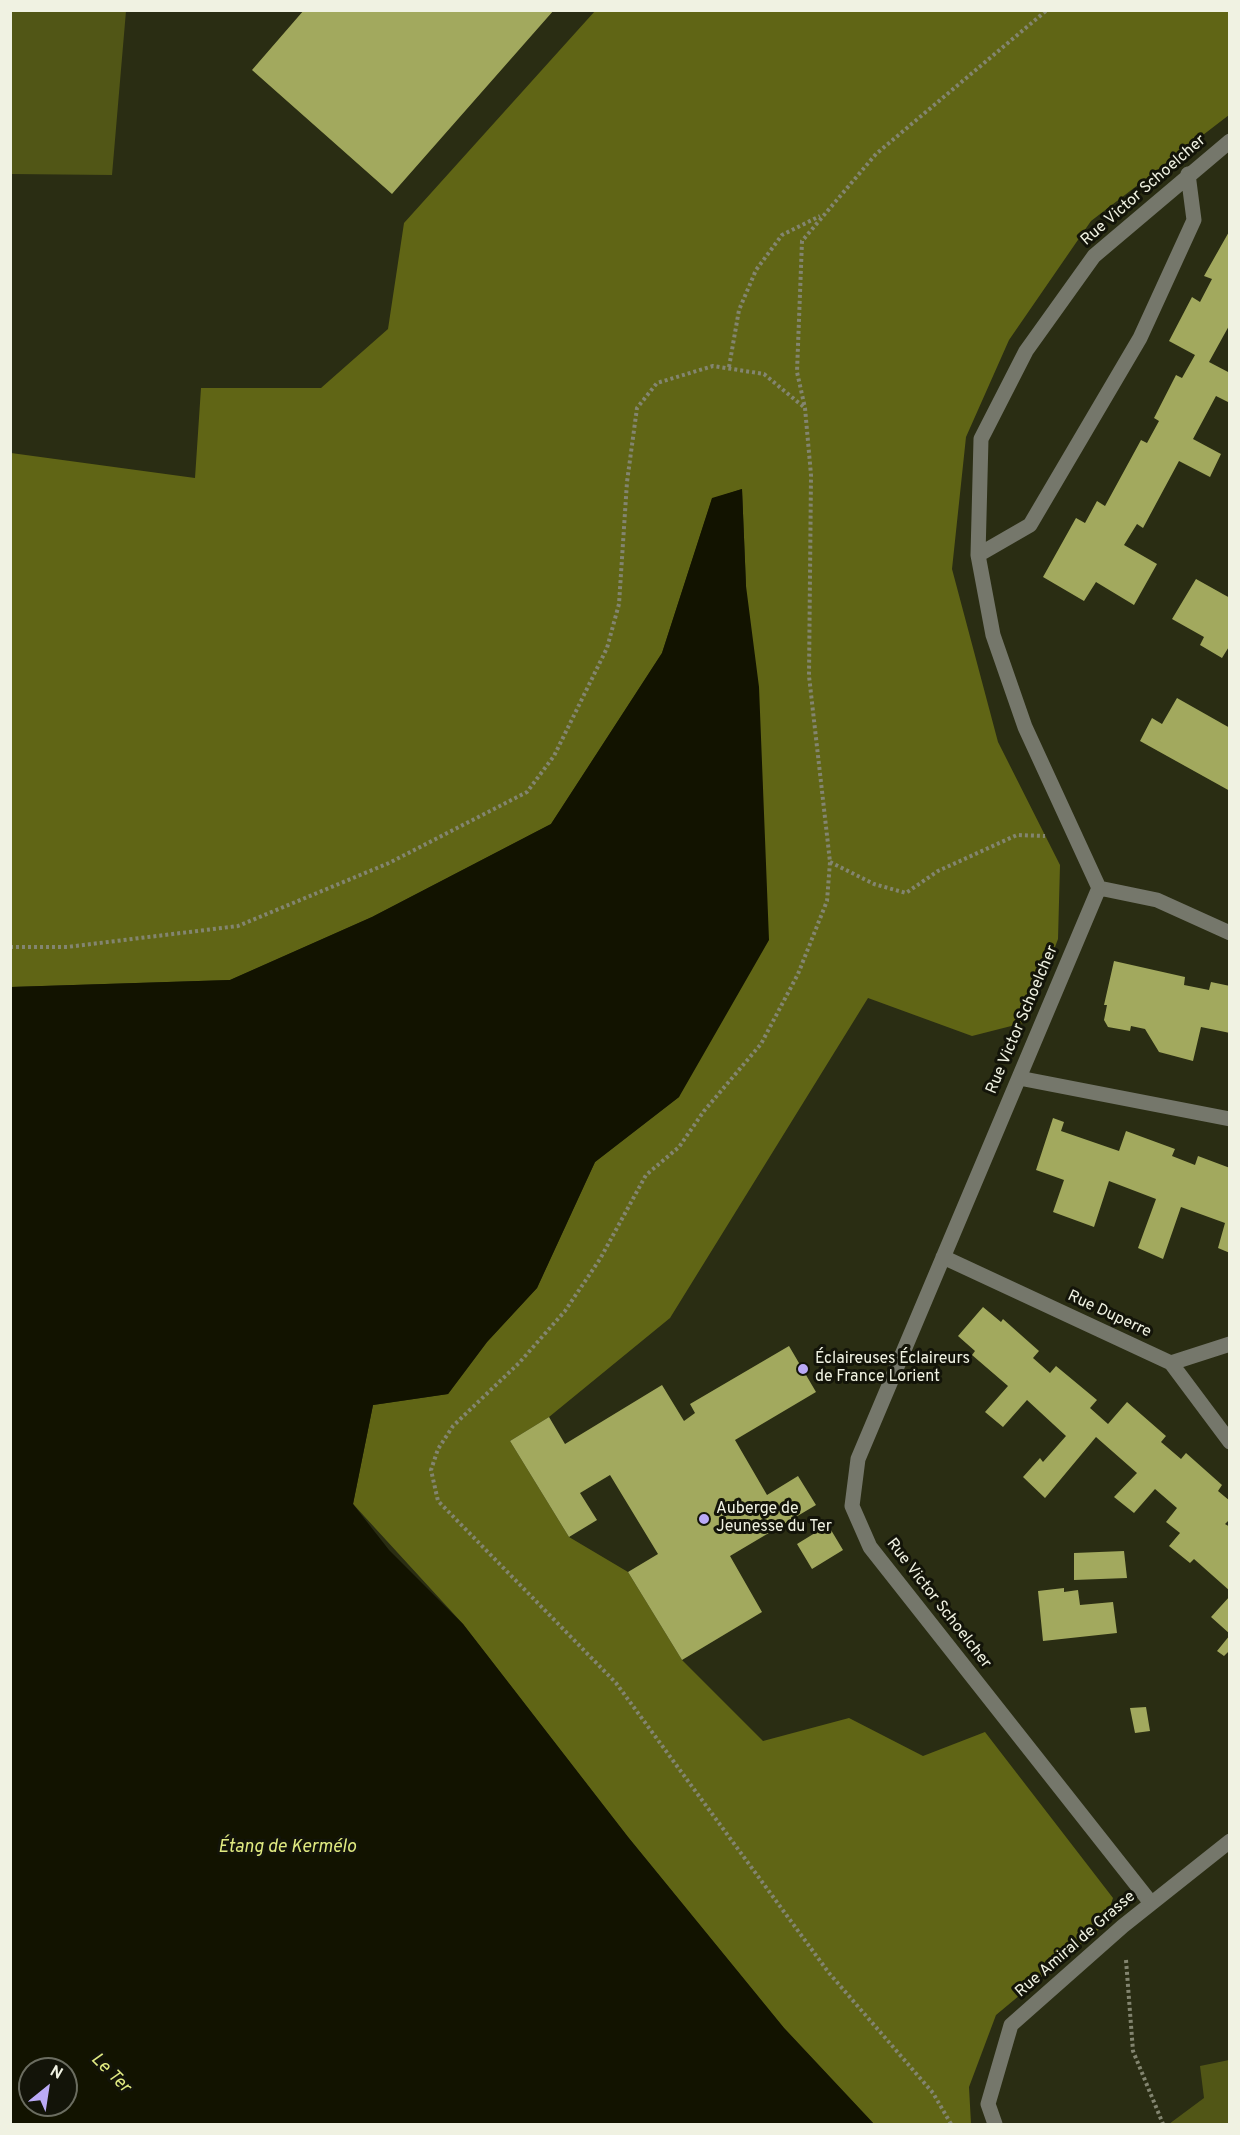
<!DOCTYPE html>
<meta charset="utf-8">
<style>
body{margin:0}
#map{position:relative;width:1240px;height:2135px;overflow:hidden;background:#2a2d13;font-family:Overpass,sans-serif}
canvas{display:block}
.frame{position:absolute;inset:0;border:12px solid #f0f2e2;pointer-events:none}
.north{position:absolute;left:18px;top:2057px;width:60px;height:60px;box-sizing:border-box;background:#131409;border:2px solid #6b6d60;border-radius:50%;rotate:30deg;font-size:16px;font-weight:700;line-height:24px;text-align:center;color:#f0f2e2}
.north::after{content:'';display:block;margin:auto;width:21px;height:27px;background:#baaaf6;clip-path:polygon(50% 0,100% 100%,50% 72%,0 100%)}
</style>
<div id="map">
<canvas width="1240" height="2135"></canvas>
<div class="frame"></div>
<div class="north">N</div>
</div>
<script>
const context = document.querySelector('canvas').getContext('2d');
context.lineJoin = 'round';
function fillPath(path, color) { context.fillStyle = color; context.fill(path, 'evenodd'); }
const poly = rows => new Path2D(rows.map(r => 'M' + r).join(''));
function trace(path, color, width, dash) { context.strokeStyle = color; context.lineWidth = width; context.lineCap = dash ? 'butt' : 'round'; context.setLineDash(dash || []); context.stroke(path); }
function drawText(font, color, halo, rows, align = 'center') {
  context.font = font + ' Overpass,sans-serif'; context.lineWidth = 6; context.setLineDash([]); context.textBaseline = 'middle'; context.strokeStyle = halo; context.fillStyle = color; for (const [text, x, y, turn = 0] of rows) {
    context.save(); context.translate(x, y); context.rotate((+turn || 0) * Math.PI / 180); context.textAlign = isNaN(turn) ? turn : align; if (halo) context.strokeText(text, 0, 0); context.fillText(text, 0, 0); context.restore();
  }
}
fillPath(poly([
 [11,10,126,11,112,175,11,174],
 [1229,2060,1229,2124,1169,2124,1204,2098,1200,2066]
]), '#515616');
fillPath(poly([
 [595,11,1229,11,1229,115,1091,221,1009,340,966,437,952,569,998,742,1060,865,1058,939,1027,1022,972,1036,868,998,670,1318,549,1417,510,1441,569,1537,628,1572,682,1660,763,1741,849,1718,923,1756,985,1732,1113,1898,1104,1925,996,2015,969,2087,971,2124,874,2124,784,2028,628,1837,463,1624,353,1504,373,1405,448,1394,487,1342,537,1288,595,1162,679,1097,746,586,742,489,712,499,662,653,551,824,372,917,230,980,11,987,11,453,195,478,201,388,321,388,388,329,404,223]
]), '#606515');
fillPath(poly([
 [742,489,746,586,759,687,769,940,679,1097,595,1162,537,1288,487,1342,448,1394,373,1405,353,1504,389,1550,463,1624,628,1837,784,2028,874,2124,11,2124,11,987,230,980,372,917,551,824,662,653,712,498],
 [30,2069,66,2069,66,2105,30,2105]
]), '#121300');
fillPath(poly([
 [304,10,554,10,392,194,252,70],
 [1230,230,1230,324,1209,362,1230,373,1230,403,1216,396,1193,439,1221,454,1210,477,1179,461,1143,528,1137,524,1124,545,1157,564,1134,605,1096,582,1084,601,1043,577,1076,518,1085,523,1097,501,1105,506,1141,440,1147,443,1159,421,1154,418,1176,375,1182,378,1195,355,1169,341,1192,297,1200,302,1212,279,1204,276],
 [1196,579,1230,598,1230,645,1222,658,1200,645,1204,637,1172,619],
 [1177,698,1230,728,1230,791,1140,741,1152,718,1162,724],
 [1114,961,1185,977,1184,985,1209,990,1211,982,1230,986,1230,1033,1201,1027,1193,1061,1159,1052,1145,1029,1131,1026,1130,1031,1108,1027,1104,1020,1107,1005,1104,1005],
 [1053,1118,1064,1122,1061,1131,1119,1151,1126,1131,1175,1149,1172,1156,1195,1165,1198,1156,1230,1168,1230,1253,1218,1248,1225,1223,1181,1207,1163,1259,1138,1248,1156,1199,1109,1181,1094,1227,1053,1212,1064,1180,1036,1170],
 [983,1307,1001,1322,1003,1319,1039,1351,1033,1358,1050,1373,1056,1366,1097,1400,1090,1408,1108,1424,1127,1402,1166,1436,1161,1442,1181,1459,1186,1453,1222,1485,1218,1491,1230,1501,1230,1519,1225,1524,1230,1527,1230,1591,1194,1559,1190,1563,1169,1546,1180,1533,1166,1522,1177,1508,1155,1489,1134,1513,1114,1497,1137,1473,1096,1437,1045,1498,1023,1477,1040,1458,1043,1462,1066,1436,1027,1400,1003,1427,985,1412,1008,1386,972,1355,975,1351,958,1336],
 [789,1346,816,1392,735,1440,767,1495,798,1476,816,1505,730,1556,762,1612,682,1660,628,1572,658,1554,610,1475,580,1493,597,1520,569,1537,510,1441,549,1417,565,1444,662,1385,684,1421,695,1413,690,1404],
 [828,1525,843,1550,812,1569,797,1544],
 [1124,1551,1127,1578,1074,1580,1074,1553],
 [1064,1588,1064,1592,1078,1590,1080,1605,1113,1602,1117,1633,1043,1641,1038,1591],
 [1230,1596,1230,1634,1211,1617],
 [1230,1635,1230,1650,1224,1656,1217,1651],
 [1146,1707,1150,1731,1135,1733,1130,1708]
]), '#a2a95e');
trace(poly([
 [729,367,739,310,756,270,782,235,820,216],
 [830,862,874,884,906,893,938,871,1017,835,1045,836],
 [10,947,67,947,238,926,389,863,527,792,554,756,607,648,619,604,627,482,637,408,657,383,713,366,764,374,805,408],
 [1126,1960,1133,2051,1163,2124],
 [951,2124,933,2093,829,1973,616,1683,438,1501,431,1470,438,1449,453,1426,519,1363,565,1311,600,1259,646,1175,679,1147,704,1111,761,1044,798,974,827,901,830,862,809,676,811,475,805,408,797,372,802,241,876,154,1047,10]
]), '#838570', 4, [3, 3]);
trace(poly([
 [978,555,1030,525,1140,338,1194,220,1188,174],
 [1099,888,1157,900,1230,933],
 [1019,1078,1230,1119],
 [943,1257,1171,1363,1230,1442],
 [1171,1363,1230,1344],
 [1151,1903,870,1547,852,1506,858,1459,1099,888,1025,727,993,635,978,555,981,439,1026,351,1094,256,1230,141],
 [995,2124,988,2104,1011,2025,1123,1926,1230,1841]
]), '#75776b', 15);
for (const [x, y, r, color] of [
 [803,1369,6,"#baaaf6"],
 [704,1519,6,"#baaaf6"]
]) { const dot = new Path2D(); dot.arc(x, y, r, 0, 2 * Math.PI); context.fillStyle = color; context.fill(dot); trace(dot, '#131409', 2); }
drawText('16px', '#f0f2e2', '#131409', [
 ["Rue Victor Schoelcher",1144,191,-41],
 ["Rue Victor Schoelcher",1023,1020,-67],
 ["Rue Duperre",1109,1315,25],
 ["Rue Victor Schoelcher",938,1604,52],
 ["Rue Amiral de Grasse",1076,1945,-41]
]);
drawText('16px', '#f0f2e2', '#131409', [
 ["Éclaireuses Éclaireurs",815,1360],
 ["de France Lorient",815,1378],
 ["Auberge de",716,1510],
 ["Jeunesse du Ter",716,1528]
], 'left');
drawText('italic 18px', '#e0ea81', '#131409', [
 ["Étang de Kermélo",287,1848],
 ["Le Ter",110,2074,45]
]);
</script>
